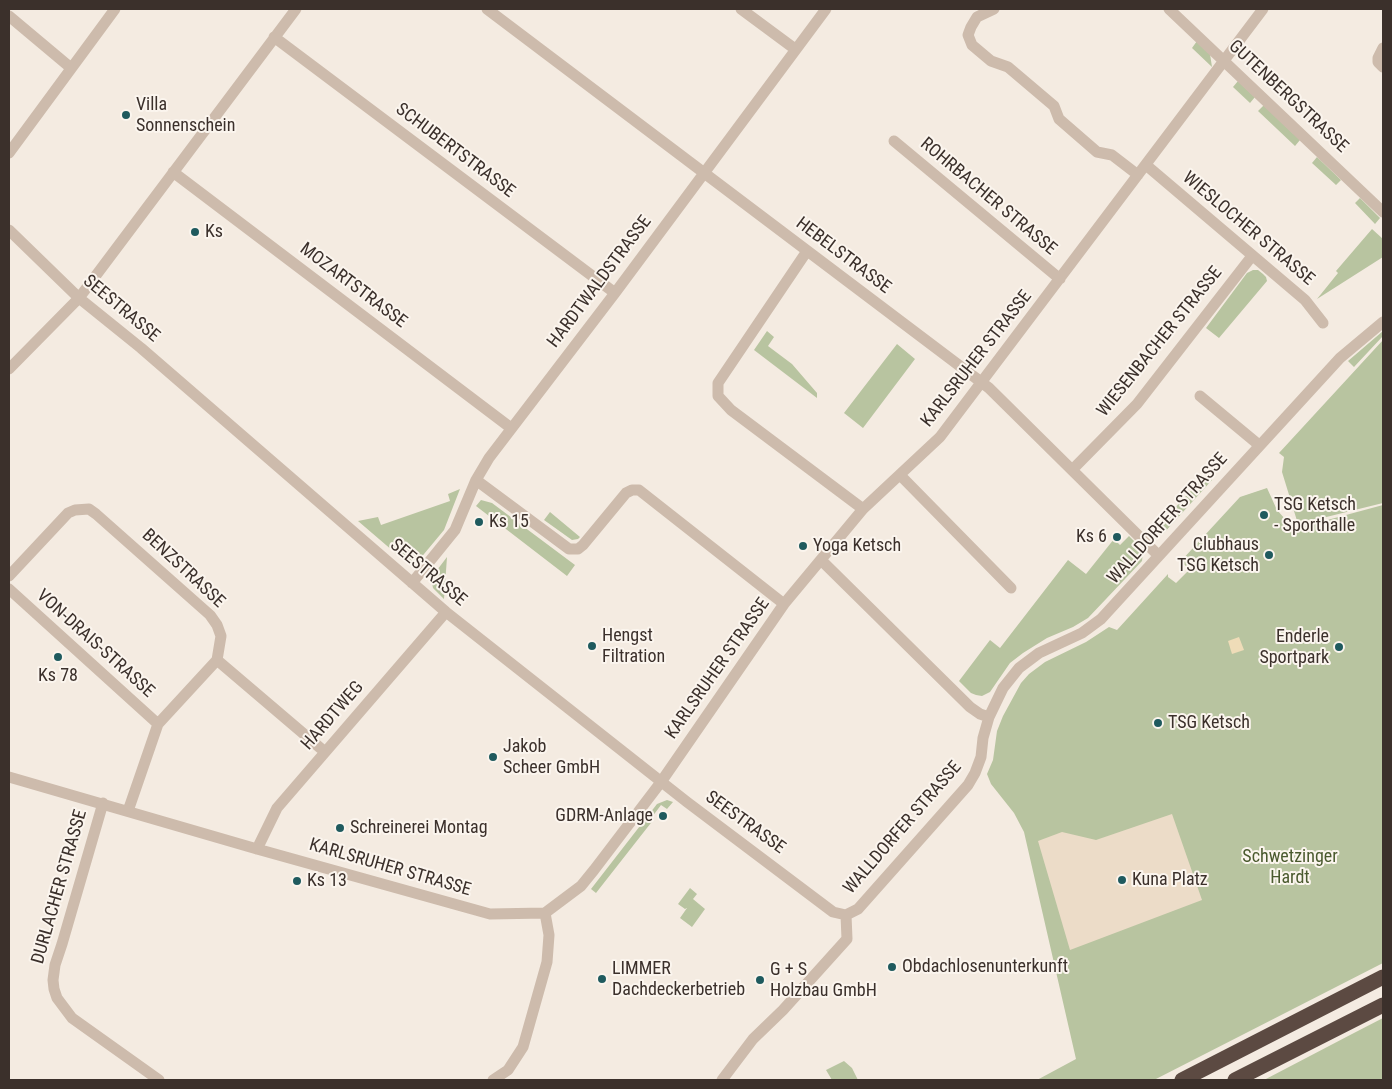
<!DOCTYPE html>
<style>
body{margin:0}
#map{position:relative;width:1392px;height:1089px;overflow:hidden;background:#f4ebe1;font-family:"Roboto Condensed",sans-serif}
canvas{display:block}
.frame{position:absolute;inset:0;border:10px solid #3b302b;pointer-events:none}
</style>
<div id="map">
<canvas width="1392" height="1089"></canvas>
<div class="frame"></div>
</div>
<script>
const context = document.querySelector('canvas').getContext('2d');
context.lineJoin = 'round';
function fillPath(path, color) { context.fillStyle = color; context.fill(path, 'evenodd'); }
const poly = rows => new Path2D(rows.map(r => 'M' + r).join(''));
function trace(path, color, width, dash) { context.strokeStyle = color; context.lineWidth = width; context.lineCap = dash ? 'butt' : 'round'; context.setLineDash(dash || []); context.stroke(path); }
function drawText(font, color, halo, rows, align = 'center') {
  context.font = font + ' "Roboto Condensed",sans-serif'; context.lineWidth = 4; context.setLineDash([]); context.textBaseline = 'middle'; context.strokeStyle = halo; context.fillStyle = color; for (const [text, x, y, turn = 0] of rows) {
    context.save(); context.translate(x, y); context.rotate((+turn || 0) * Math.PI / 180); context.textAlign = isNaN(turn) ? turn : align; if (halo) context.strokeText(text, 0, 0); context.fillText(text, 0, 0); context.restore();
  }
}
fillPath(poly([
 [1197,41,1210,54,1212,67,1192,48],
 [1238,81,1255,97,1250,103,1233,87],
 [1264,105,1300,140,1295,146,1258,111],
 [1317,157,1341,180,1336,185,1312,163],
 [1360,198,1380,218,1375,224,1355,203],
 [1372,229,1383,239,1383,257,1317,299,1338,273,1336,271],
 [1253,270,1258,270,1263,274,1266,277,1267,281,1219,338,1206,328,1247,273],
 [767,331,774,337,768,346,792,364,817,393,817,398,754,350],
 [1383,331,1383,336,1354,367,1348,361],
 [1383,340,1383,503,1298,524,1282,472,1284,457,1279,453],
 [897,344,915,359,863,428,844,413],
 [1206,475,1212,480,1163,534,1157,536,1151,533],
 [1267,488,1277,510,1294,529,1383,505,1383,963,1154,1080,1037,1080,1076,1059,1024,832,1014,813,991,784,987,774,993,760,997,731,1003,716,1021,683,1029,674,1045,662,1086,642,1109,627,1117,630,1168,574,1168,577,1176,583,1189,570,1181,561,1240,497],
 [460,489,444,530,419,560,413,563,407,563,358,521,378,517,381,525,450,501,448,494],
 [481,500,492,503,575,565,567,576,476,506],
 [550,512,580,537,578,539,572,540,544,520],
 [1129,536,1141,548,1143,552,1142,561,1088,618,1073,627,1047,638,1023,653,1010,663,990,692,982,696,976,695,971,693,959,681,990,640,1000,648,1068,560,1086,574,1114,539,1120,545],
 [447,557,444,599,433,588,431,578],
 [667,800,673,802,667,809,661,805,652,817,654,819,596,893,591,889,657,804],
 [690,888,697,894,693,899,705,909,692,927,680,918,687,908,685,909,678,904],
 [1383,1018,1383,1080,1264,1080,1352,1034],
 [844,1061,852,1068,858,1080,832,1080,826,1070]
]), '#b8c4a0');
fillPath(poly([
 [1239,637,1244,650,1232,654,1228,641]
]), '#efdcb8');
fillPath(poly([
 [1172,814,1202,900,1070,950,1038,841,1062,832,1096,840]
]), '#ecdcc8');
trace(poly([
 [487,9,989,388,1158,555],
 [741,9,795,49],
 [994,9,977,17,971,27,968,35,972,45,991,61,1008,67,1054,106,1059,119,1097,152,1112,155,1138,175],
 [1169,9,1383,212],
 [9,16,71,68],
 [274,37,615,293],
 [1383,48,1378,58,1378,62,1383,67],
 [894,141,1060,279],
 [9,153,115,9],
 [1146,165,1305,300,1323,323],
 [173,172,511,428],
 [9,230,79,298,141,348,446,612,687,802,833,912,846,915],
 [807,251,718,383,718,396,731,410,863,509],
 [9,369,79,298,296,9],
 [1200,396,1259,445],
 [1072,470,1137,404,1252,256],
 [900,475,1011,588],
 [476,480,569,549,578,549,583,545,626,493,632,490,639,490,784,604],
 [821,560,970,707,980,714,989,717],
 [9,576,68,513,75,510,89,509,96,514,210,615,217,625,221,636,217,660,158,724,128,811],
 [412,583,455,530,476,480,489,458,615,293,826,9],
 [9,589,158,724],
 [217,660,325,752],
 [9,777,257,849,490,914,545,913,581,886,594,870,661,782,784,604,863,509,940,437,1263,9],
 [103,803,62,944,55,965,53,980,54,989,57,998,72,1018,159,1080],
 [257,849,277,808,446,612],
 [846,915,858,909,968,785,975,773,981,757,983,738,989,717,1003,688,1019,668,1039,653,1082,633,1101,619,1340,358,1383,322],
 [493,1080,508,1070,523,1047,547,962,549,935,545,913],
 [722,1080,753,1039,783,1010,847,939,846,915]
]), '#cdbbac', 11);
trace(poly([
 [1182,1080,1383,977],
 [1235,1080,1383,1005]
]), '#5c4a42', 15);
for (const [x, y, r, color] of [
 [126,115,5,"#1f5a5e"],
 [195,232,5,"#1f5a5e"],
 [1264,515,5,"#1f5a5e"],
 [479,522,5,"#1f5a5e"],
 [1117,537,5,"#1f5a5e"],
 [803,546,5,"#1f5a5e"],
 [1269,555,5,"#1f5a5e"],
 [592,646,5,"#1f5a5e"],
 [1339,647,5,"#1f5a5e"],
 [58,657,5,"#1f5a5e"],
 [1158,723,5,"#1f5a5e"],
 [493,757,5,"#1f5a5e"],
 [663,816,5,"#1f5a5e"],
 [340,828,5,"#1f5a5e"],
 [1122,880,5,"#1f5a5e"],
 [297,881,5,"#1f5a5e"],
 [892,967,5,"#1f5a5e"],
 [602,979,5,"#1f5a5e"],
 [760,980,5,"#1f5a5e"]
]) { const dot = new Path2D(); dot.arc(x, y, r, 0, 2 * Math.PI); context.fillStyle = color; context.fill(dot); trace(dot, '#fbf5ee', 2); }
drawText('18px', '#3b302b', '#fbf5ee', [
 ["GUTENBERGSTRASSE",1288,97,43],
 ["SCHUBERTSTRASSE",455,151,37],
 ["ROHRBACHER STRASSE",988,197,40],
 ["WIESLOCHER STRASSE",1248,229,40],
 ["HEBELSTRASSE",843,256,37],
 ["HARDTWALDSTRASSE",600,282,-53],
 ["MOZARTSTRASSE",353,286,37],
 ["SEESTRASSE",121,309,40],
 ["WIESENBACHER STRASSE",1160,342,-51],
 ["KARLSRUHER STRASSE",977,359,-52],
 ["WALLDORFER STRASSE",1168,519,-48],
 ["BENZSTRASSE",183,569,43],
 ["SEESTRASSE",428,573,40],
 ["VON-DRAIS-STRASSE",95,644,42],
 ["KARLSRUHER STRASSE",718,669,-55],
 ["HARDTWEG",333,716,-49],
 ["SEESTRASSE",745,823,36],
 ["WALLDORFER STRASSE",903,828,-49],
 ["KARLSRUHER STRASSE",390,868,16],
 ["DURLACHER STRASSE",60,887,-74]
]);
drawText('18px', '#3b302b', '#fbf5ee', [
 ["Villa",136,105],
 ["Sonnenschein",136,126],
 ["Ks",205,232],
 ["TSG Ketsch",1274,505],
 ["- Sporthalle",1274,526],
 ["Ks 15",489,522],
 ["Ks 6",1107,537,"right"],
 ["Clubhaus",1259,545,"right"],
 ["TSG Ketsch",1259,566,"right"],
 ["Yoga Ketsch",813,546],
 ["Hengst",602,636],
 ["Filtration",602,657],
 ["Enderle",1329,637,"right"],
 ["Sportpark",1329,658,"right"],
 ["Ks 78",58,676,"center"],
 ["TSG Ketsch",1168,723],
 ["Jakob",503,747],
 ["Scheer GmbH",503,768],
 ["GDRM-Anlage",653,816,"right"],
 ["Schreinerei Montag",350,828],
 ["Kuna Platz",1132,880],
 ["Ks 13",307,881],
 ["Obdachlosenunterkunft",902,967],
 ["LIMMER",612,969],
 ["Dachdeckerbetrieb",612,990],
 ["G + S",770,970],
 ["Holzbau GmbH",770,991]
], 'left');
drawText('18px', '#4a5a2e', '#fbf5ee', [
 ["Schwetzinger",1290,857],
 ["Hardt",1290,878]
]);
</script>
